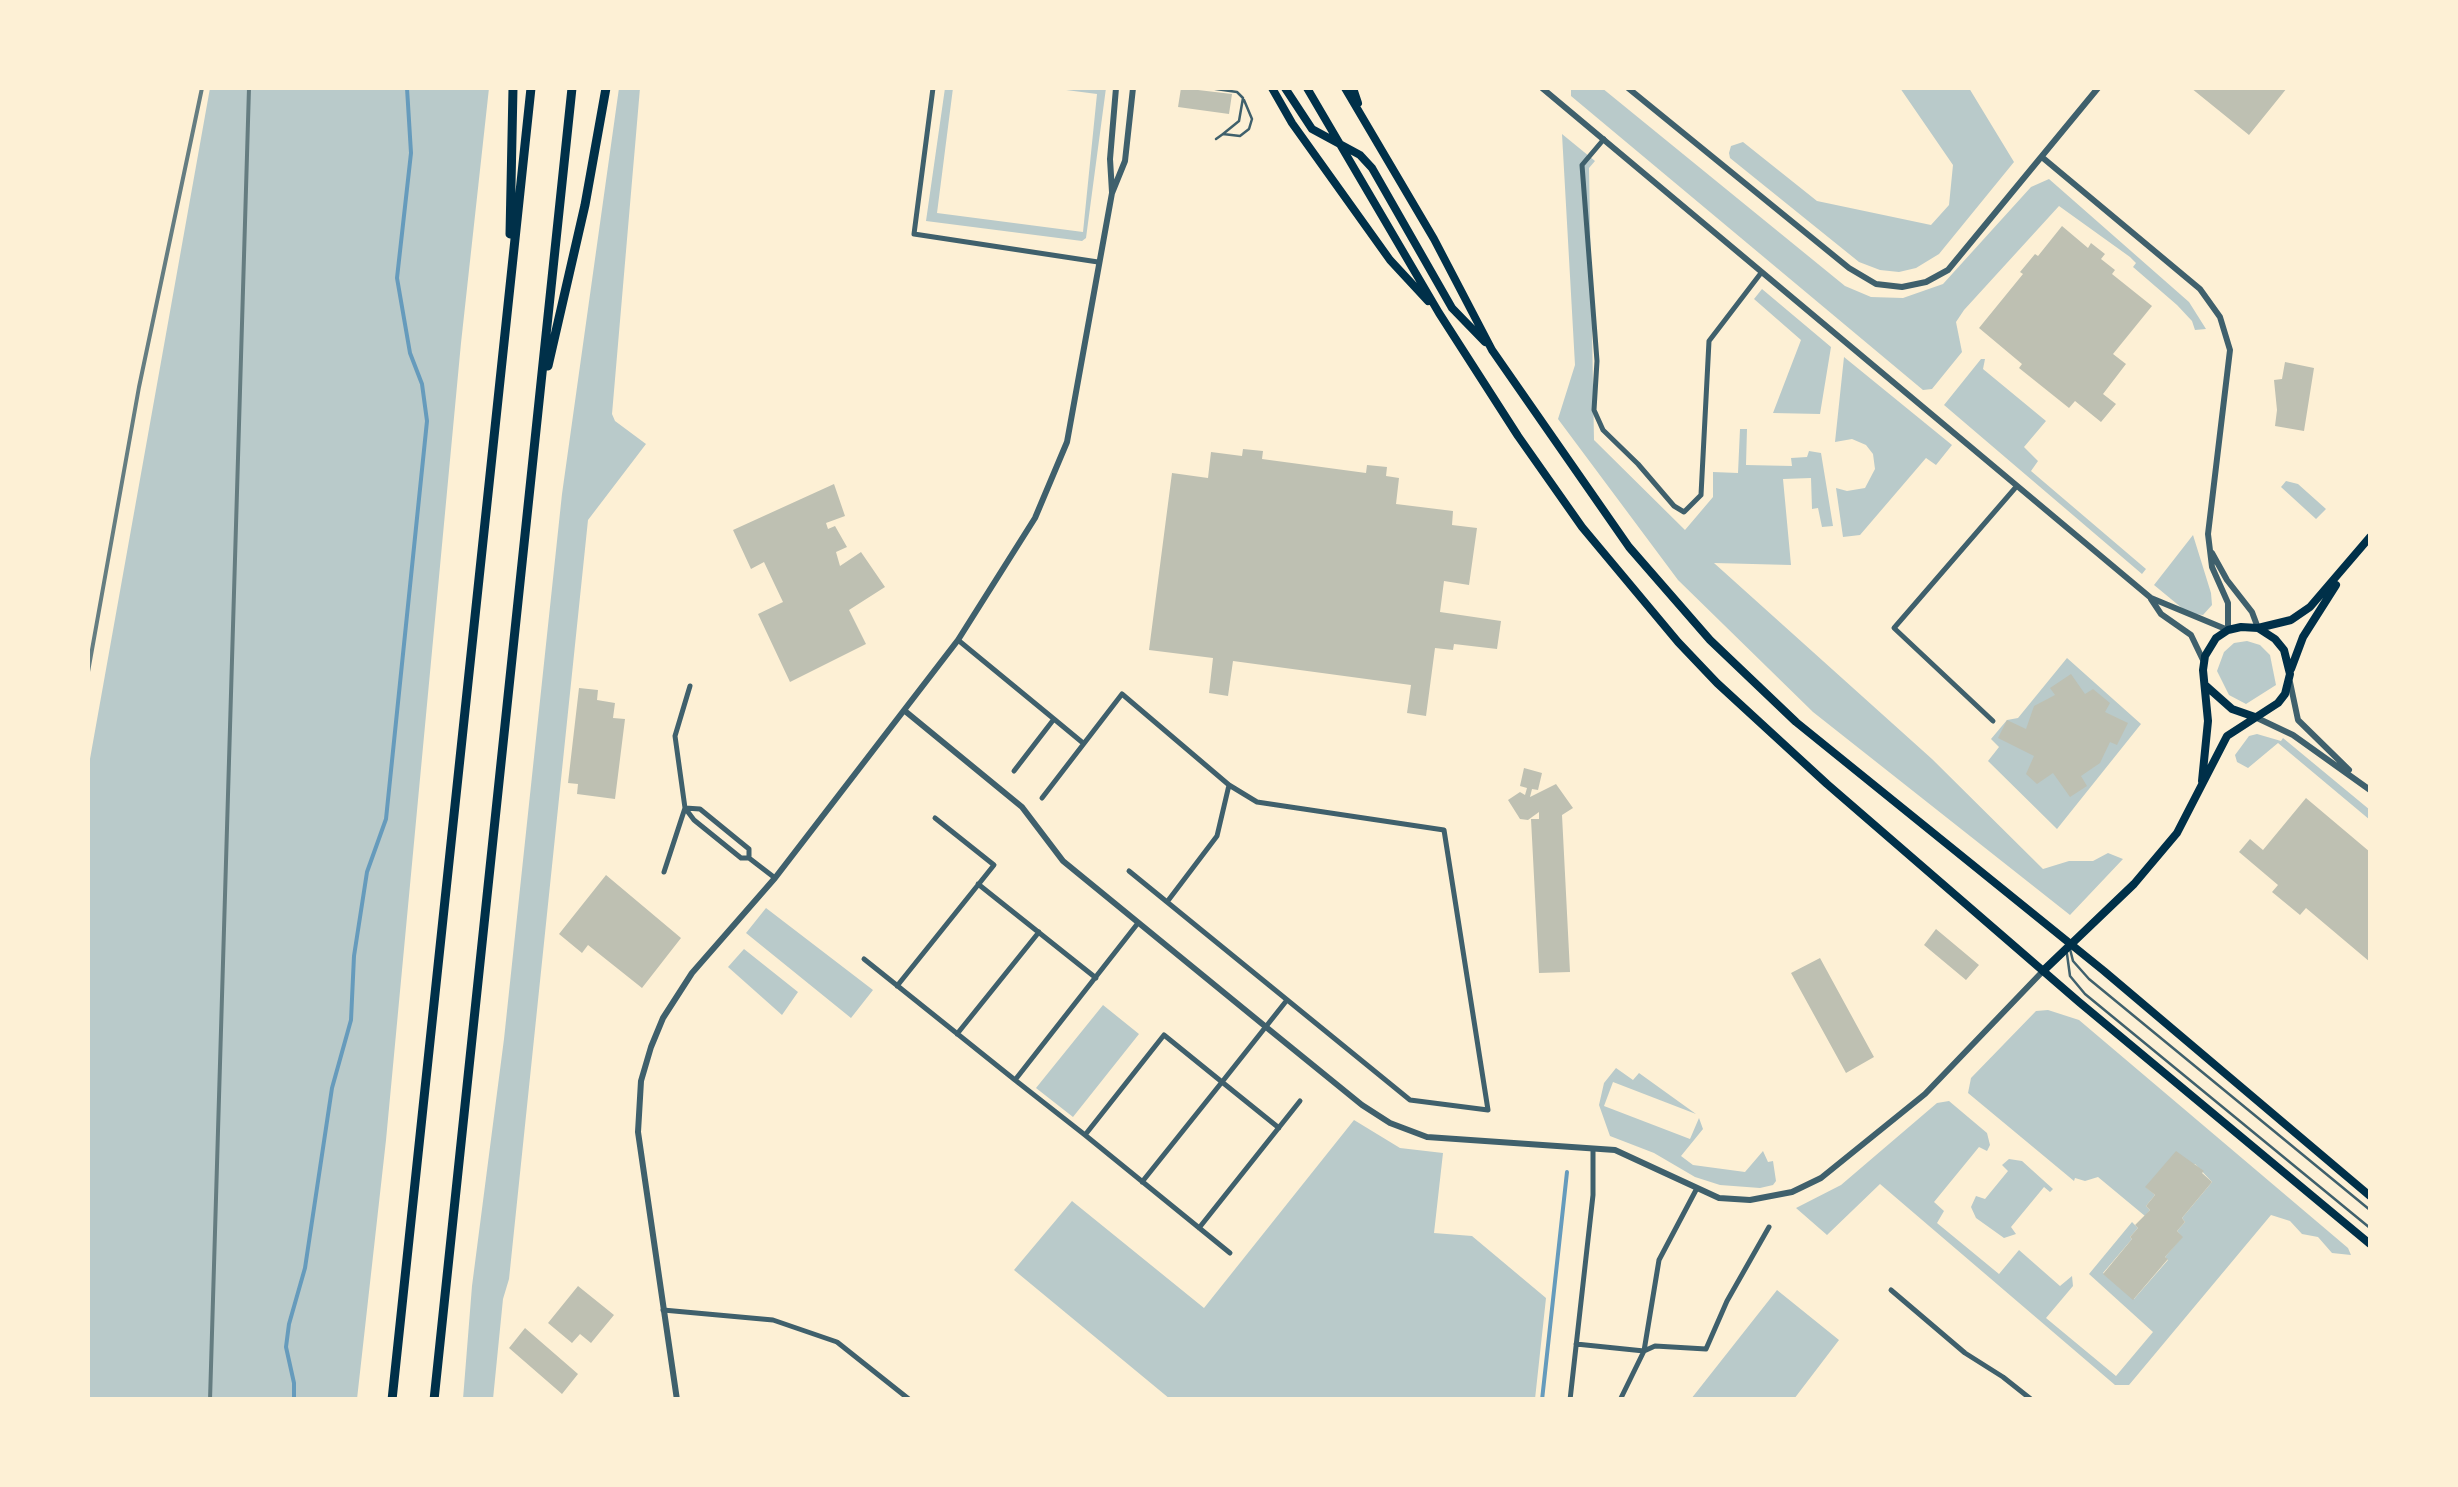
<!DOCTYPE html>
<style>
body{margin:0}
#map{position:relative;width:2458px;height:1487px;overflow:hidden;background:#fdf0d5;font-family:"Titillium Web",sans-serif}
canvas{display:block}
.frame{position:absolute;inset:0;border:90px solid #fdf0d5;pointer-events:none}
</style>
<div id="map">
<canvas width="2458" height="1487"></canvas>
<div class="frame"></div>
</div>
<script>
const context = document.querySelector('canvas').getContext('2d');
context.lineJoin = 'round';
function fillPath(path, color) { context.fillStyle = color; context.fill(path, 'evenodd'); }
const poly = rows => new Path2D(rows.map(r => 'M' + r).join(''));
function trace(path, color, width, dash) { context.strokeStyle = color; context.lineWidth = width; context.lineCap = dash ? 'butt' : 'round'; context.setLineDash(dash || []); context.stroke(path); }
fillPath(poly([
 [210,88,489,88,461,343,386,1140,357,1399,88,1399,88,770],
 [619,88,640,88,612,414,615,421,646,444,588,520,509,1279,503,1299,493,1399,463,1399,472,1286,504,1039,562,494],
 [945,88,953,88,937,213,1083,232,1097,94,1066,90,1106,88,1086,238,1082,241,926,221],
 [1571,88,1602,88,1845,286,1871,297,1903,298,1943,284,2031,187,2049,179,2189,302,2206,329,2195,330,2192,321,2177,305,2133,267,2136,263,2130,257,2059,206,1964,310,1956,322,1962,352,1932,389,1923,390,1571,96],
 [1900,88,1969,88,2014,162,1939,254,1916,268,1899,272,1880,270,1859,262,1730,158,1729,153,1731,146,1743,142,1817,201,1931,225,1949,205,1953,165],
 [1562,134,1595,161,1589,168,1594,440,1685,530,1713,497,1713,472,1738,473,1740,429,1747,429,1746,465,1792,466,1791,458,1807,457,1809,451,1821,453,1833,526,1822,527,1818,508,1812,509,1811,478,1783,479,1791,565,1714,563,1932,759,2043,869,2069,861,2093,861,2108,853,2123,859,2070,915,1813,712,1678,580,1558,419,1575,365],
 [1762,289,1831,347,1820,414,1773,413,1801,340,1754,299],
 [1844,357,1952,445,1936,465,1926,458,1860,535,1843,537,1836,488,1847,491,1865,488,1875,469,1873,454,1866,445,1852,439,1835,442],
 [1981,359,1985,359,1983,369,2046,421,2024,447,2038,461,2031,471,2146,569,2142,574,1944,405],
 [2286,481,2298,484,2326,509,2316,519,2281,487],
 [2193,535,2211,593,2212,605,2203,615,2188,613,2154,585],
 [2247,641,2260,645,2270,655,2276,685,2246,704,2229,695,2217,671,2224,652,2234,643],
 [2067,658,2141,724,2057,829,1988,761,1999,747,1991,739,2007,720,2018,718],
 [2257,734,2281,741,2283,738,2370,810,2370,820,2278,743,2248,768,2237,762,2235,755,2249,736],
 [766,908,873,990,851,1018,746,933],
 [744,949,798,992,782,1015,728,967],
 [1103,1005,1139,1034,1073,1117,1036,1088],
 [2048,1010,2079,1020,2348,1248,2351,1255,2332,1253,2318,1237,2302,1234,2290,1221,2271,1215,2129,1385,2115,1385,1880,1184,1827,1235,1796,1208,1841,1185,1937,1103,1949,1101,1987,1133,1990,1145,1987,1151,1979,1147,1934,1202,1944,1211,1937,1223,1999,1274,2019,1250,2060,1286,2072,1276,2073,1286,2046,1318,2116,1376,2153,1332,2089,1274,2132,1222,2138,1228,2130,1237,2132,1239,2103,1273,2134,1299,2168,1260,2165,1257,2182,1237,2177,1231,2185,1222,2182,1218,2212,1182,2195,1164,2146,1187,2155,1195,2146,1206,2150,1210,2145,1216,2098,1177,2085,1181,2075,1178,2074,1181,1968,1093,1971,1078,2036,1011],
 [1616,1068,1633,1080,1639,1073,1696,1114,1613,1082,1604,1106,1690,1139,1699,1118,1703,1129,1681,1156,1693,1165,1745,1172,1763,1151,1768,1162,1773,1161,1776,1181,1773,1185,1760,1188,1720,1185,1695,1177,1654,1153,1610,1136,1599,1105,1604,1083],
 [1354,1120,1400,1148,1443,1153,1434,1233,1472,1236,1546,1298,1535,1399,1170,1399,1014,1270,1072,1201,1204,1308],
 [2009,1159,2022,1161,2053,1189,2050,1192,2044,1187,2011,1227,2016,1234,2004,1238,1976,1218,1971,1207,1976,1196,1985,1199,2008,1171,2002,1165],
 [1777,1290,1839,1340,1794,1399,1691,1399]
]), '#b9caca');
trace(poly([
 [294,1400,294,1383,286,1347,289,1324,305,1268,332,1088,351,1020,354,956,367,872,386,819,427,421,422,384,410,353,397,278,411,153,407,88],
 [1542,1400,1567,1172]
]), '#669bbc', 4);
fillPath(poly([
 [1181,88,1232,94,1229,114,1178,107],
 [2191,88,2287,88,2249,135],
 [2062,226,2088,248,2091,243,2105,254,2101,259,2115,270,2112,274,2152,306,2113,354,2126,364,2103,394,2116,404,2101,422,2075,401,2069,408,2019,368,2022,364,1979,328,2023,274,2020,272,2035,254,2038,256],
 [2285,362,2314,368,2304,431,2275,426,2277,410,2274,380,2282,379],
 [1243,449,1263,451,1262,459,1366,473,1367,465,1387,467,1386,476,1399,478,1396,504,1453,511,1452,525,1477,528,1469,585,1444,581,1440,612,1501,621,1497,649,1454,644,1453,650,1435,648,1426,716,1407,713,1411,685,1233,661,1228,696,1209,693,1213,658,1149,650,1172,473,1208,478,1211,452,1242,456],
 [834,484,845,516,826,523,828,529,835,526,847,547,836,552,840,566,861,552,885,587,849,610,866,644,790,682,758,614,783,602,764,562,751,569,733,530],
 [2071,674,2085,694,2093,689,2110,703,2105,712,2128,723,2117,745,2110,742,2100,763,2081,776,2087,786,2070,797,2053,773,2037,784,2026,774,2034,756,1998,738,2007,720,2026,729,2034,706,2055,695,2050,688],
 [579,688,598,690,597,700,615,703,613,718,625,719,615,799,577,794,578,784,568,783],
 [1524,768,1542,773,1538,790,1532,789,1530,797,1556,784,1573,808,1562,815,1570,972,1539,973,1531,819,1539,819,1539,812,1528,820,1520,819,1508,800,1520,792,1525,795,1527,788,1520,786],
 [2306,798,2370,852,2370,962,2306,908,2300,915,2272,892,2278,885,2239,852,2250,839,2263,850],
 [606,875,681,938,642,988,588,945,582,953,559,934],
 [1936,929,1979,965,1966,980,1924,945],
 [1820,958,1874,1057,1846,1073,1791,973],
 [2176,1151,2204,1171,2202,1173,2212,1182,2182,1218,2185,1222,2177,1231,2183,1237,2165,1257,2168,1259,2133,1300,2103,1274,2132,1239,2130,1237,2138,1228,2135,1225,2150,1210,2146,1206,2155,1195,2145,1187],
 [578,1286,614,1315,591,1343,580,1334,572,1343,548,1323],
 [525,1328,578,1374,562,1394,509,1348]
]), '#bec0b2');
trace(poly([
 [1209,88,1237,92,1243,98,1239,121,1223,134],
 [1216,139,1223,134,1240,136,1249,129,1252,119,1244,100],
 [2070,949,2073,961,2089,979,2370,1210],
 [2067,954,2070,976,2085,994,2370,1228]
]), '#3f606c', 2.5);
trace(poly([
 [933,88,914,234,1098,262],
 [1604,139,1582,165,1597,361,1594,410,1603,430,1638,464,1674,506,1684,512,1701,495,1709,341,1761,273],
 [958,640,1054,719],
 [1993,721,1894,628,2016,487],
 [1014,771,1054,719,1083,743],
 [1042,798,1122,694,1229,785,1257,802,1444,830,1488,1110,1410,1100,1129,871],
 [685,808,694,820,741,858,749,858,775,878],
 [685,808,700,809,749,849,749,858],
 [664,872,685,808,675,736,690,686],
 [978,884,1096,978],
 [1167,902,1217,836,1229,785],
 [864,959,1015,1080,1138,923],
 [897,986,994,865,935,818],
 [957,1034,1039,932],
 [1015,1080,1085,1135],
 [1142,1182,1222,1082,1279,1128],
 [1199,1228,1300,1101],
 [1230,1253,1085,1135,1164,1035,1222,1082,1287,1000],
 [1891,1290,1965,1353,2003,1377,2032,1400],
 [663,1310,773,1320,837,1342,910,1400],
 [1576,1344,1644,1351,1659,1260,1696,1190],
 [1570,1400,1593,1195,1593,1149],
 [1620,1400,1644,1351,1655,1346,1706,1349,1727,1301,1769,1227],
 [2117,1400,2132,1400]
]), '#3f606c', 5);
trace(poly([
 [1542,88,2151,598,2228,630,2228,603,2212,567,2208,534,2230,350,2220,317,2200,289,2043,158],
 [1628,88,1849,268,1876,284,1902,287,1926,282,1948,270,2098,88],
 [1112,192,1110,159,1116,88],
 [2212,553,2227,580,2252,612,2258,628],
 [2151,599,2161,614,2191,635,2203,660],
 [2290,682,2298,720,2349,770],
 [905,711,1022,807,1063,861,1266,1027,1362,1105,1390,1123,1427,1137,1615,1150,1719,1198,1750,1200,1792,1192,1821,1178,1925,1094,2043,971],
 [2255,717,2293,735,2370,790],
 [677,1400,638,1132,641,1081,651,1047,663,1018,692,973,775,878,958,640,1035,518,1067,442,1112,193,1125,161,1133,88]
]), '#3f606c', 6);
trace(poly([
 [2258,628,2291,620,2310,607,2370,537],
 [2291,669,2303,637,2336,585],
 [2205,685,2232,709,2255,717],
 [2043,971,2134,884,2177,833,2227,736,2278,703,2285,694,2290,674,2284,650,2275,639,2258,628,2241,627,2228,630,2216,638,2205,656,2203,670,2208,721,2202,781]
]), '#003049', 8);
trace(poly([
 [1272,88,1292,123,1390,260,1428,301],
 [1285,88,1312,129,1360,155,1372,168,1452,308,1485,342],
 [1307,88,1439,313,1518,436,1582,527,1678,642,1717,683,1827,784,2079,1002,2370,1244],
 [1345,88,1434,239,1492,350,1629,547,1710,640,1796,722,2104,971,2370,1196],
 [1353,88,1358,103]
]), '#003049', 8);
trace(poly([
 [510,234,513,88],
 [548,366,585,205,606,88],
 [392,1400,531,88],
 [434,1400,572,88]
]), '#003049', 9);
trace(poly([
 [88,672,139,387,202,88],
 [210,1400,249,88]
]), '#657d81', 4);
</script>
